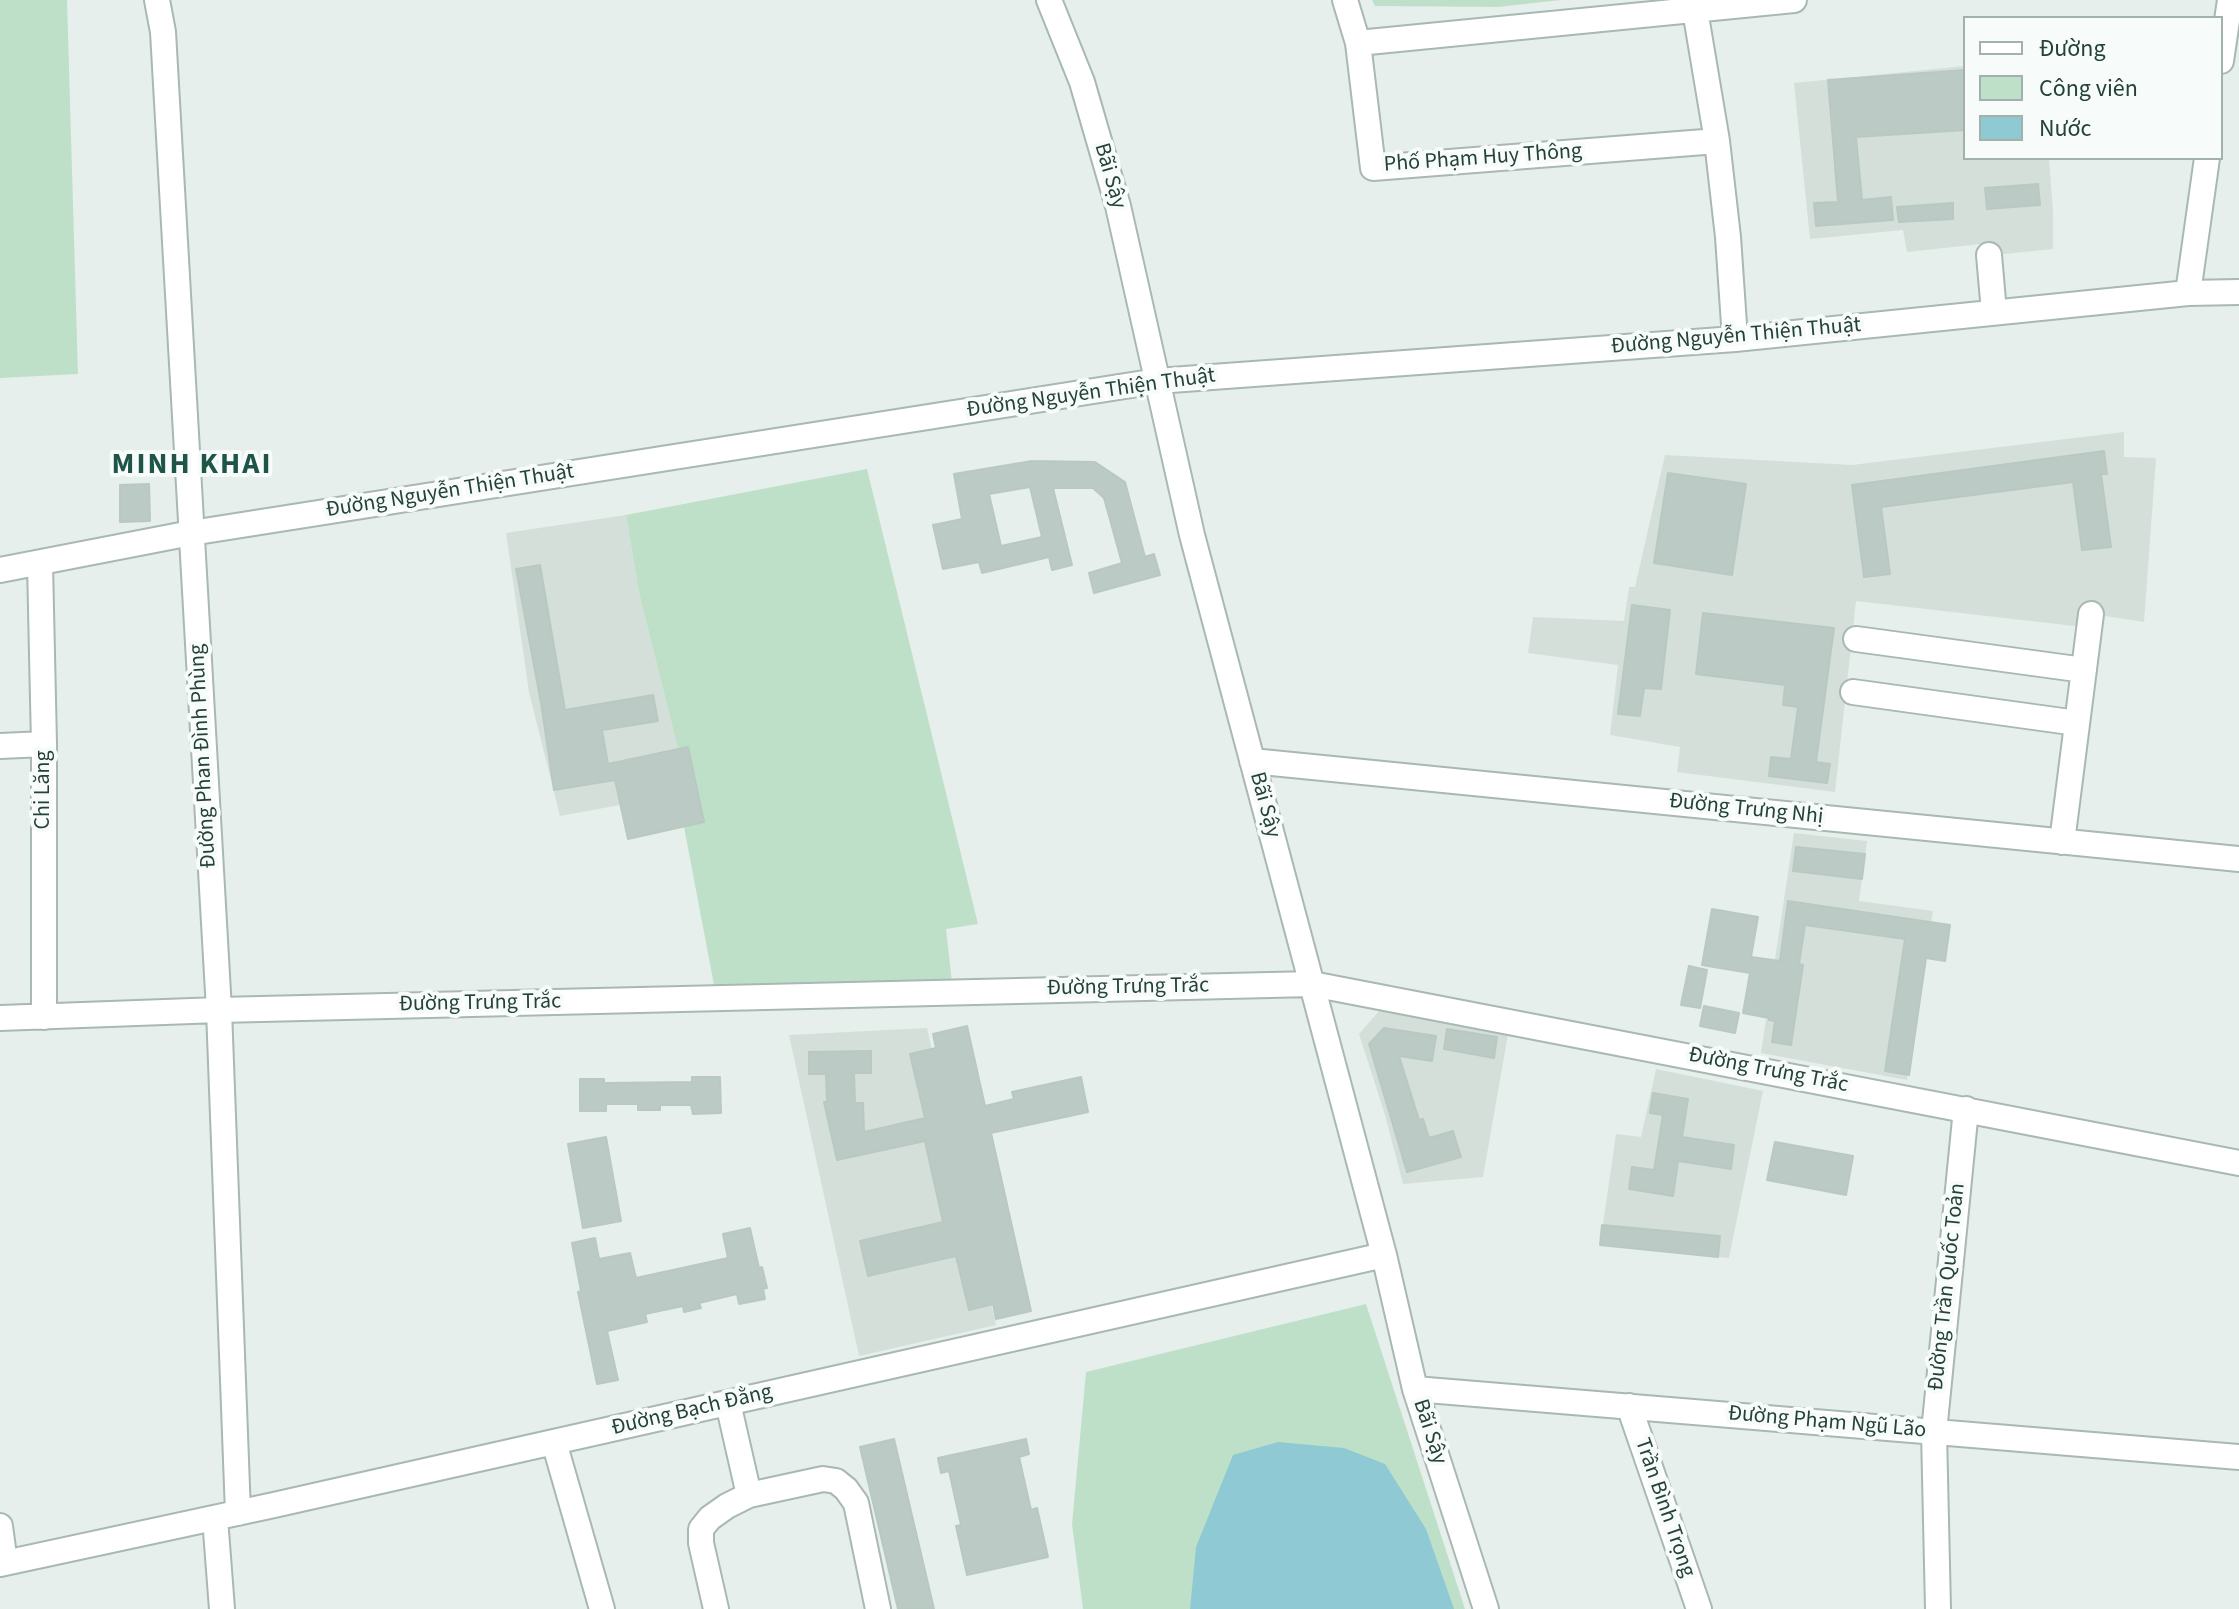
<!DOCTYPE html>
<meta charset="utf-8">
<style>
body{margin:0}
#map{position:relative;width:2239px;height:1609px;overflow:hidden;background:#e6efeb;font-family:"Source Sans 3",sans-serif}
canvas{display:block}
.legend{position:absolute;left:1963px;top:16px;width:260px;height:144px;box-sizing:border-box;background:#f7fbf9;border:2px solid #a3b1ad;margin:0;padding:10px 14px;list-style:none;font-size:24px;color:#24423a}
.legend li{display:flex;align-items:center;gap:16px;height:40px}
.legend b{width:40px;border:2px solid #a3b1ad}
</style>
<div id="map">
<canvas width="2239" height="1609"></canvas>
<ul class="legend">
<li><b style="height:10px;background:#fff"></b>Đường</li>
<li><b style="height:22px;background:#bfe0c8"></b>Công viên</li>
<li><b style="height:22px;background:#8ec9d4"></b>Nước</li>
</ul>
</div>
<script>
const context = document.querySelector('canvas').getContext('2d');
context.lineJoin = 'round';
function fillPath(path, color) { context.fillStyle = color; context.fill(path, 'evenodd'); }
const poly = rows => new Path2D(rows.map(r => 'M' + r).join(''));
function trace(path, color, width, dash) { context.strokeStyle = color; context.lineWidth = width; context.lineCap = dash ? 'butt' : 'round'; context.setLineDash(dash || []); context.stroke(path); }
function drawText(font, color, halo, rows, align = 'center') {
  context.font = font + ' "Source Sans 3",sans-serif'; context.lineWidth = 8; context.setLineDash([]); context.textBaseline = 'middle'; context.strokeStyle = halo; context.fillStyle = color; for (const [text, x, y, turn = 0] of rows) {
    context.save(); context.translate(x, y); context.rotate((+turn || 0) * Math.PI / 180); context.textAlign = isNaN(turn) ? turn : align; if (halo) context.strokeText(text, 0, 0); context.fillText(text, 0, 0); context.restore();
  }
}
fillPath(poly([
 [1965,66,1965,158,2049,158,2053,213,2053,249,1985,256,1981,244,1907,252,1903,230,1810,239,1794,83],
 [2124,432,2124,457,2156,458,2144,622,2086,613,2083,627,1856,601,1835,792,1677,772,1680,747,1610,735,1618,665,1528,653,1533,617,1624,621,1629,587,1635,587,1665,455,1852,465],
 [626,515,639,593,678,749,611,763,620,805,560,816,529,692,506,533],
 [1794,833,1867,841,1859,901,1933,911,1907,1080,1761,1053],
 [1379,1011,1508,1034,1483,1177,1403,1184,1385,1115,1359,1034],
 [927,1028,996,1325,859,1356,789,1035],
 [1656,1069,1763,1091,1729,1258,1600,1245,1616,1134,1641,1137]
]), '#d4dfda');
fillPath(poly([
 [0,0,67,0,78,374,0,378],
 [1372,0,1561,0,1498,7,1375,6],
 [867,469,978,924,946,929,952,982,714,985,684,827,628,839,611,763,678,749,639,593,626,515],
 [1366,1304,1465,1609,1083,1609,1072,1524,1086,1372]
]), '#bfe0c8');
fillPath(poly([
 [1278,1442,1344,1448,1385,1464,1426,1529,1454,1609,1190,1609,1196,1547,1233,1455]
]), '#8ec9d4');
const building = poly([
 [1965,70,1965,130,1856,137,1862,200,1891,197,1893,220,1816,226,1814,203,1838,202,1828,80,1965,70],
 [2038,184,2040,205,1987,209,1985,188,2038,184],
 [1953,203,1953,219,1899,222,1897,207,1953,203],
 [2104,451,2107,474,2101,474,2111,547,2082,550,2073,482,1881,507,1890,574,1864,577,1852,485,2104,451],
 [1032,461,1095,462,1125,482,1145,557,1154,554,1160,575,1094,593,1089,573,1122,563,1104,498,1093,488,1053,488,1072,565,1052,570,1049,557,982,573,979,562,943,569,933,525,962,519,954,474,1032,461],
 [1030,487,1042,537,1001,546,989,494,1030,487],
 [1668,473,1746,484,1732,575,1654,563,1668,473],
 [149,484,150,521,120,522,120,485,149,484],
 [540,565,565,710,653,695,658,721,602,730,608,764,688,747,704,822,628,839,615,780,554,790,541,703,516,569,540,565],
 [1632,605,1670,610,1661,689,1644,688,1640,716,1618,714,1632,605],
 [1703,613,1834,628,1816,762,1830,764,1827,783,1769,776,1771,757,1791,759,1798,707,1783,705,1785,685,1696,674,1703,613],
 [1796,847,1865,854,1862,879,1793,871,1796,847],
 [1788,901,1950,925,1945,961,1926,958,1909,1075,1885,1071,1905,939,1805,925,1799,964,1803,965,1791,1045,1772,1042,1775,1021,1769,1020,1769,1018,1743,1013,1750,973,1702,965,1712,909,1758,917,1751,957,1780,961,1788,901],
 [1689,966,1707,970,1700,1008,1681,1005,1689,966],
 [1704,1006,1739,1013,1735,1033,1700,1026,1704,1006],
 [967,1026,985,1106,1014,1099,1012,1092,1081,1077,1088,1112,991,1133,1031,1311,996,1319,993,1304,969,1310,956,1256,868,1276,860,1241,943,1222,925,1141,837,1160,824,1102,827,1102,826,1074,809,1074,809,1052,871,1051,871,1073,854,1073,855,1103,863,1103,864,1132,925,1118,910,1054,936,1048,933,1034,967,1026],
 [1384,1028,1436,1036,1432,1061,1399,1056,1419,1120,1423,1119,1429,1138,1453,1131,1461,1157,1407,1172,1369,1044,1384,1028],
 [1447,1029,1497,1037,1494,1058,1444,1049,1447,1029],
 [692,1077,720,1077,721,1113,693,1114,691,1105,660,1105,660,1110,638,1110,638,1104,606,1104,606,1111,580,1111,580,1079,604,1079,604,1083,692,1082,692,1077],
 [1653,1093,1688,1099,1682,1137,1734,1145,1731,1169,1678,1161,1673,1196,1629,1189,1632,1167,1654,1170,1663,1115,1650,1113,1653,1093],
 [606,1137,621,1221,583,1228,568,1144,606,1137],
 [1775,1142,1853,1156,1846,1195,1767,1180,1775,1142],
 [1602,1225,1720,1236,1718,1257,1600,1245,1602,1225],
 [750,1228,759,1268,762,1267,767,1288,763,1289,765,1299,739,1304,737,1294,699,1303,701,1308,684,1312,683,1306,645,1314,647,1322,607,1331,618,1380,597,1384,578,1292,581,1291,572,1243,595,1238,599,1259,630,1253,636,1278,728,1258,723,1234,750,1228],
 [894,1439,934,1609,898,1609,860,1447,894,1439],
 [1026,1439,1029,1454,1019,1457,1031,1510,1037,1508,1048,1557,967,1575,956,1526,961,1525,949,1471,941,1473,938,1458,1026,1439]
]);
fillPath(building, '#bbcac4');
trace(building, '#b8c9c2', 2);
const minor = poly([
 [157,0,163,32,219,1010,238,1513],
 [1049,0,1082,82,1118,206,1192,535,1384,1255,1415,1389,1486,1609],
 [1345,0,1358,43,1373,168,1717,141],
 [1695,10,1717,141,1728,237,1735,339],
 [1358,43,1794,0],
 [2221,61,2230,0],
 [1989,255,1994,312],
 [2188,293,2207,158],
 [40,564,44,744,44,1017],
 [0,570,191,533,1157,381,1735,339,2188,293,2239,292],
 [1856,639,2084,670],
 [1853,692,2077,723],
 [0,746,44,744],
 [1252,761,2239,859],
 [2062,842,2091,614],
 [0,1018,219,1010,1312,984,2239,1163],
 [1415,1389,2239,1457],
 [728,1403,749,1495],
 [1629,1406,1699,1609],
 [554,1442,602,1609],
 [215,1518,222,1609],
 [0,1526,5,1563],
 [0,1564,274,1505,1384,1255],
 [716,1609,701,1543,701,1529,710,1518,727,1506,749,1495,823,1479,836,1481,846,1489,856,1503,878,1609],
 [1938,1609,1934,1432,1966,1109]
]);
trace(minor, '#a8b8b2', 28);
trace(minor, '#fff', 24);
drawText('22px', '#24423a', '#f7fbf9', [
 ["Phố Phạm Huy Thông",1483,159,-4],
 ["Bãi Sậy",1109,176,74],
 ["Đường Nguyễn Thiện Thuật",1736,337,-5],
 ["Đường Nguyễn Thiện Thuật",1091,394,-8],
 ["Đường Nguyễn Thiện Thuật",450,492,-9],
 ["Đường Phan Đình Phùng",204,756,-93],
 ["Chi Lăng",44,790,-90],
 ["Bãi Sậy",1264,805,75],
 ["Đường Trưng Nhị",1746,810,6],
 ["Đường Trưng Trắc",1128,988,-1],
 ["Đường Trưng Trắc",480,1004,-1],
 ["Đường Trưng Trắc",1768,1071,11],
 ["Đường Trần Quốc Toản",1948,1287,-84],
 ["Đường Bạch Đằng",692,1411,-13],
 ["Đường Phạm Ngũ Lão",1827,1423,5],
 ["Bãi Sậy",1429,1432,72],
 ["Trần Bình Trọng",1664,1508,71]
]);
context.letterSpacing = '2px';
drawText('bold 30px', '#1f5548', '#f7fbf9', [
 ["MINH KHAI",192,466]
]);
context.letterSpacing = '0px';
</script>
